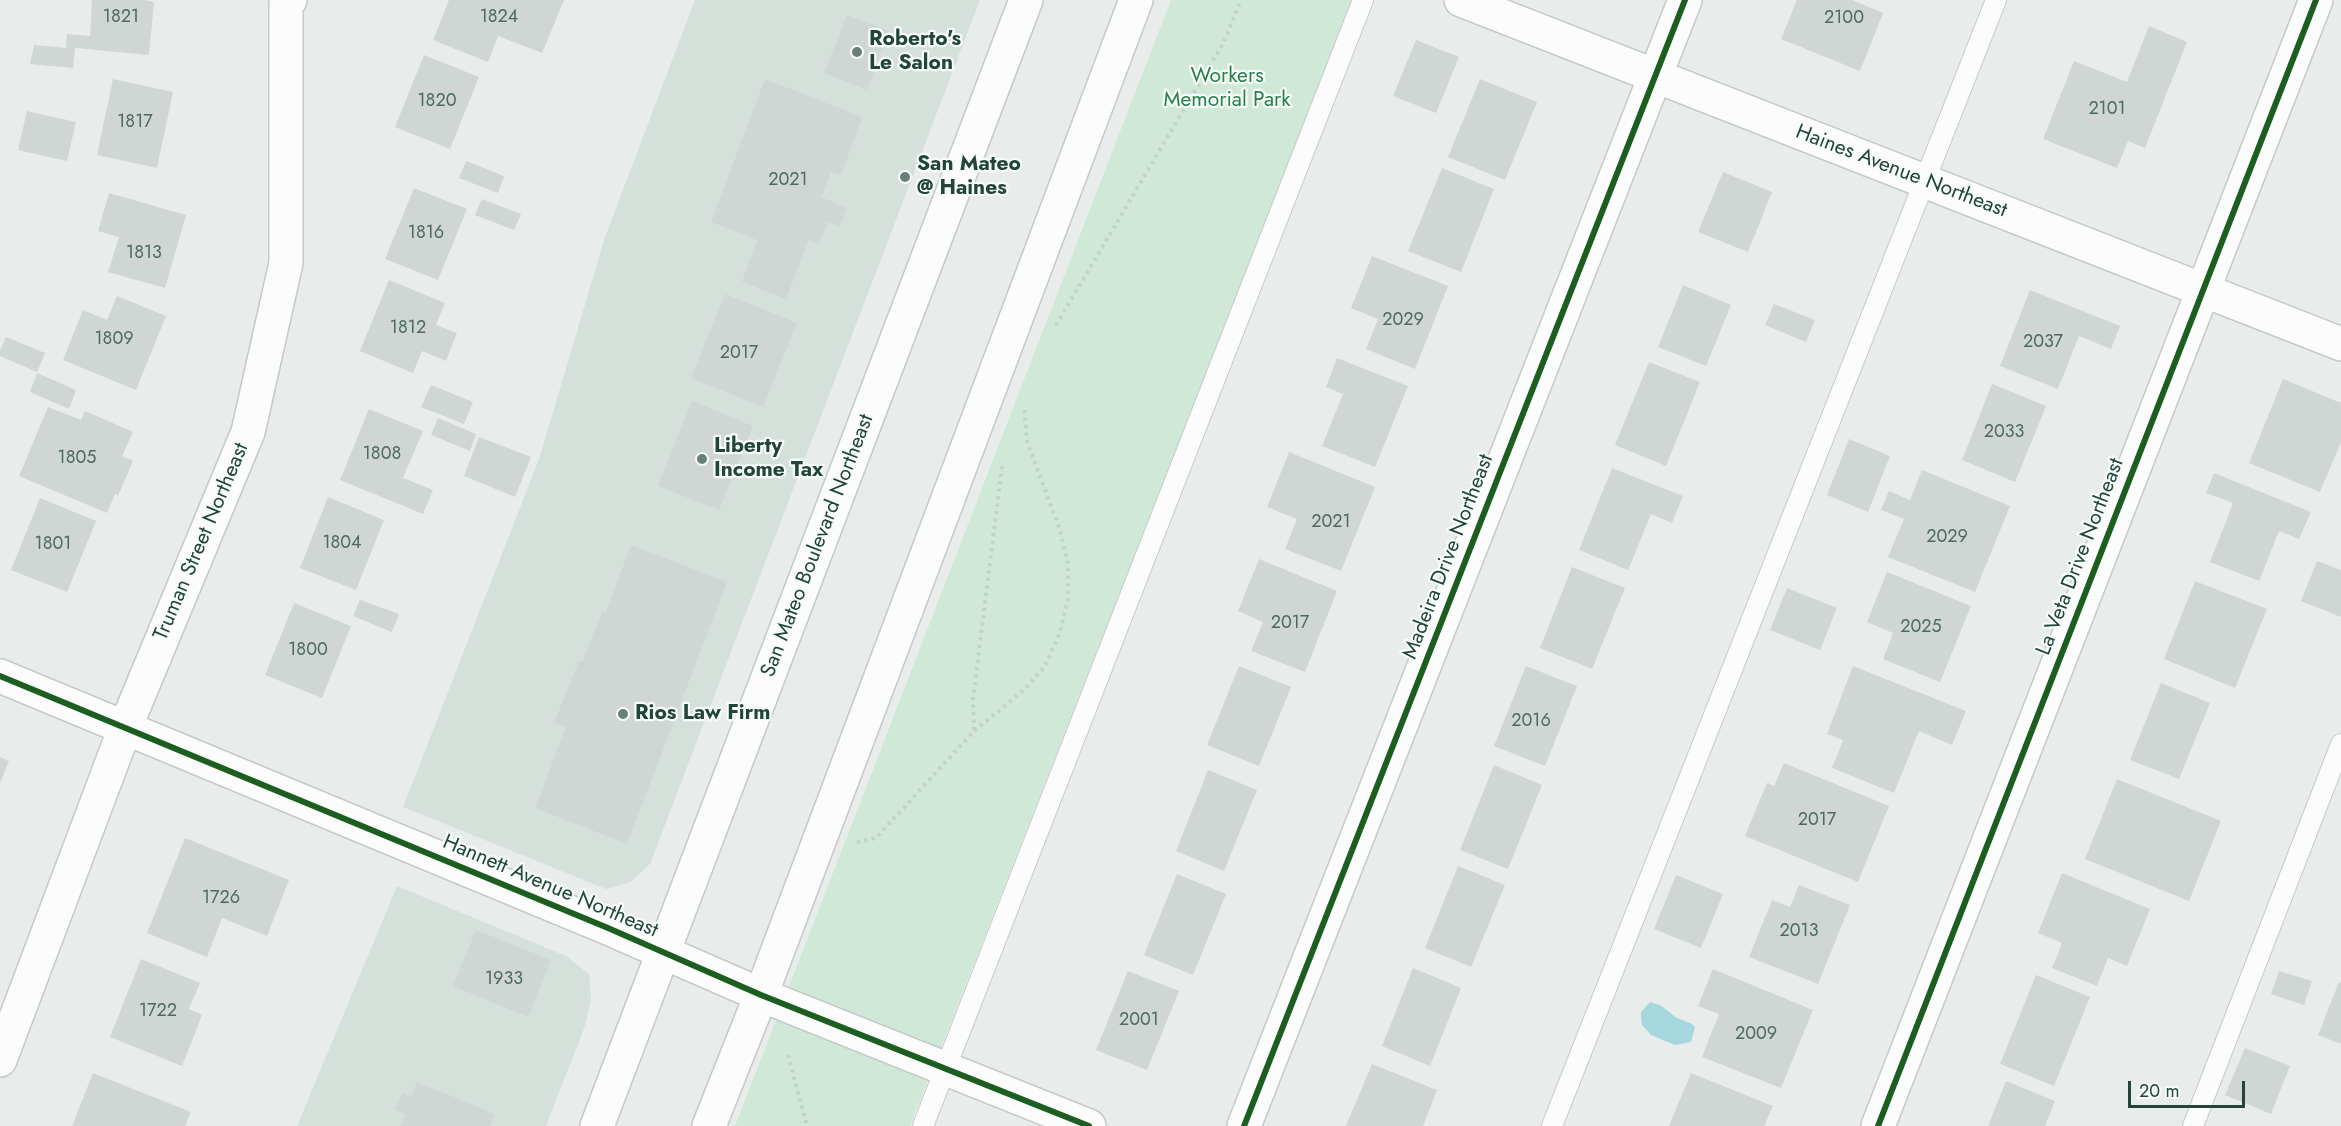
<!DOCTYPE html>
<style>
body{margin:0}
#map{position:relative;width:2341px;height:1126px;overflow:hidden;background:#e8edeb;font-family:Jost,sans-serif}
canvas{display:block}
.scale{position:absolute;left:2128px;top:1081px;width:117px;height:27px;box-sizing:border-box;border:3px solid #21453b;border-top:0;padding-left:8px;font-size:18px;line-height:21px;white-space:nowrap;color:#21453b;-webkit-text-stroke:4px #f7fbf9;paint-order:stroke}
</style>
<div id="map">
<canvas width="2341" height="1126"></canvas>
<div class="scale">20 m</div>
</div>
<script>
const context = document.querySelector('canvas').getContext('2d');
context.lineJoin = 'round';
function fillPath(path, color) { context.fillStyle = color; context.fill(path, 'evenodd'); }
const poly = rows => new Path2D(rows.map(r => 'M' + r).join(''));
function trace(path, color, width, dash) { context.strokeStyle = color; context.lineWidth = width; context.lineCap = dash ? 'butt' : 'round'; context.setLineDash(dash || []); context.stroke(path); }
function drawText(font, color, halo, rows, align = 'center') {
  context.font = font + ' Jost,sans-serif'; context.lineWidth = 4.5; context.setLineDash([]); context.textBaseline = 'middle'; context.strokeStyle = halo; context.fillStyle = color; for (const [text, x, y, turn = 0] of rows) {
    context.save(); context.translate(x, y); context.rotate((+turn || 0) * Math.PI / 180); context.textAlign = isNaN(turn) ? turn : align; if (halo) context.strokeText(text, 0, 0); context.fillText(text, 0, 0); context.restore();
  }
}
fillPath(poly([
 [695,0,980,0,650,864,631,882,606,889,403,807,539,459,605,237],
 [397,886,566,956,589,974,591,999,585,1026,546,1126,297,1126]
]), '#d5e0db');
fillPath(poly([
 [1171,0,1353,0,910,1126,735,1126]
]), '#d0e8d7');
fillPath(poly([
 [1650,1002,1660,1005,1677,1018,1692,1024,1695,1027,1691,1042,1675,1045,1651,1035,1642,1025,1641,1018,1641,1012]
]), '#a5d7df');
fillPath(poly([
 [92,0,144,0,154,2,149,55,75,48,73,68,30,64,34,45,66,48,67,34,90,36],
 [449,0,564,0,542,53,498,36,488,62,433,40],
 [1797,0,1852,0,1883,13,1860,71,1781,39],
 [847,15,889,31,867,90,824,73],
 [2149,26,2187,42,2145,148,2128,141,2117,168,2043,139,2074,61,2127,82],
 [1416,40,1459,57,1436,113,1393,96],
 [424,55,479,77,450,149,395,127],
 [113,79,173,92,157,168,97,155],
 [765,79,862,117,841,175,831,172,821,197,847,208,840,226,828,222,819,244,809,239,786,299,742,282,757,240,711,222],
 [1480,79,1537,102,1505,180,1448,157],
 [27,111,76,122,67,161,18,150],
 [466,161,504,176,498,193,459,178],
 [1442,168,1494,189,1461,272,1408,251],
 [1723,172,1772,192,1748,252,1698,232],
 [414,188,467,209,438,280,385,259],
 [109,193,186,215,165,288,108,272,119,237,98,231],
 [482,199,521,214,514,230,475,215],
 [1372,256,1448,286,1415,369,1366,349,1378,319,1351,308],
 [389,280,445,303,436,325,457,333,446,361,422,351,413,373,360,351],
 [1683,285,1731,305,1706,366,1658,347],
 [2030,290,2120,326,2111,349,2079,336,2058,389,2000,366],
 [725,294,797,323,763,407,691,378],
 [117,296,166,316,136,390,63,360,83,310,107,320],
 [1774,304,1815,320,1806,342,1765,325],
 [6,337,45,353,37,372,0,356,0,350],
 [1337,358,1408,386,1375,467,1322,446,1343,394,1326,387],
 [1649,362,1700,382,1666,466,1615,445],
 [37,373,76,390,69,409,30,392],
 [2283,379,2341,403,2341,442,2320,492,2249,463],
 [1992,384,2046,406,2015,482,1962,460],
 [431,385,473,402,464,424,421,407],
 [692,401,753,426,719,510,658,486],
 [48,407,81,420,85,411,133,432,122,456,133,461,118,496,115,494,107,513,19,476],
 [369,409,423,431,403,478,433,490,423,514,340,480],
 [438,418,476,434,470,451,431,435],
 [479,437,531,457,515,497,464,476],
 [1849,439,1890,456,1868,512,1827,495],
 [1289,452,1375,487,1341,571,1285,549,1297,519,1267,507],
 [1612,468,1683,496,1672,523,1651,514,1628,570,1579,550],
 [1922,470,2010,506,1975,592,1888,557,1904,519,1881,510,1889,491,1910,500],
 [2214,473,2311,512,2299,539,2279,531,2259,581,2210,562,2233,503,2206,493],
 [328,497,384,520,356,590,300,568],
 [40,498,96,521,67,592,11,570],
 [631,545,727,582,627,844,535,808,566,727,554,723,579,661,583,661,602,611,606,612],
 [1259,559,1337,591,1305,672,1251,651,1263,622,1238,611],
 [2317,561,2341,570,2341,617,2301,601],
 [1572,567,1625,588,1592,669,1540,648],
 [1887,572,1971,606,1940,682,1883,659,1893,633,1867,622],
 [2195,581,2267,609,2235,688,2164,659],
 [1787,588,1837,608,1820,650,1770,630],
 [360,600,399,614,392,632,353,616],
 [294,603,351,626,322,698,265,675],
 [1239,666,1291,687,1259,766,1207,745],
 [1526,666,1577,686,1545,766,1494,746],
 [1853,666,1966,711,1952,745,1919,731,1894,793,1832,768,1843,740,1827,734],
 [2161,683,2210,703,2179,779,2130,760],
 [0,757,9,761,0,783],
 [1784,763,1889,806,1858,882,1745,836,1767,783,1774,786],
 [1494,765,1542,785,1508,869,1460,850],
 [1208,770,1257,790,1224,871,1176,851],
 [2117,779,2221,821,2189,901,2085,859],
 [185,838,289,880,267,936,222,918,207,957,147,933],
 [1458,866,1505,885,1471,967,1425,948],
 [2062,873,2150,909,2127,966,2108,958,2097,986,2052,968,2062,943,2038,933],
 [1177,874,1226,894,1193,975,1144,955],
 [1676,875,1723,894,1701,948,1654,929],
 [1799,885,1850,905,1818,984,1749,957,1772,900,1790,907],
 [476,930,551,960,528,1017,453,986],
 [141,959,200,983,189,1009,202,1015,182,1066,110,1037],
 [1413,968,1461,988,1430,1066,1382,1046],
 [1713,969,1813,1010,1781,1088,1702,1057,1719,1014,1698,1006],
 [1128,971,1179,991,1147,1070,1096,1050],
 [2279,971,2312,981,2304,1005,2271,994],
 [2036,975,2090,997,2054,1086,2000,1064],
 [2339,982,2341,983,2341,1044,2318,1035],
 [2245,1048,2290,1066,2271,1114,2225,1095],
 [1372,1064,1437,1090,1423,1126,1346,1126],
 [93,1073,191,1112,185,1126,72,1126],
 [1691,1073,1773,1106,1764,1126,1669,1126],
 [2006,1081,2055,1101,2045,1126,1988,1126],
 [417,1082,495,1114,490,1126,400,1126,405,1114,395,1110,403,1093,411,1096]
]), '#d0d6d4');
const lane = poly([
 [923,1126,1363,0],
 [1552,1126,1996,0],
 [2193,1126,2341,744]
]);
const street = poly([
 [1461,0,2341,344],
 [0,676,608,928,761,995,1089,1126],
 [0,1060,125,728,248,432,286,263,286,4,290,0],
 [1244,1126,1685,0],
 [1878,1126,2316,0]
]);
const secondary = poly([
 [597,1126,1026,0],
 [709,1126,761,995,1136,0]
]);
trace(lane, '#c4cac8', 22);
trace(street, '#c4cac8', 36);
trace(secondary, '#c3cbc8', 36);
trace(poly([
 [1056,325,1224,42,1241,0],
 [974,730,973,699,1002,466],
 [857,842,876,838,974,731,1024,690,1045,666,1060,632,1068,599,1068,564,1060,530,1027,441,1024,406],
 [788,1055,807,1126]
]), '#c6cfcd', 4, [3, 4.5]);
trace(lane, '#fcfcfc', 20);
trace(street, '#fcfcfc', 33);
trace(secondary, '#fcfcfc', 33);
trace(poly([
 [0,676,608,928,761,995,1089,1126],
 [1244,1126,1685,0],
 [1878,1126,2316,0]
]), '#1b5e20', 6);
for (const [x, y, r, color] of [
 [857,52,6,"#678079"],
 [905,177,6,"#678079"],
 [702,459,6,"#678079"],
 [623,714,6,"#678079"]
]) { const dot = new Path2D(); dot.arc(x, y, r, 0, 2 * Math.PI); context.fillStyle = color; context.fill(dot); trace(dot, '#f7fbf9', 2); }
drawText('18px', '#4e6a62', null, [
 ["1821",121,18],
 ["1824",499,18],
 ["2100",1844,19],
 ["1820",437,102],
 ["2101",2107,110],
 ["1817",135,123],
 ["2021",788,181],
 ["1816",426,234],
 ["1813",144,254],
 ["2029",1403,321],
 ["1812",408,329],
 ["1809",114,340],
 ["2037",2043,343],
 ["2017",739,354],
 ["2033",2004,433],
 ["1808",382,455],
 ["1805",77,459],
 ["2021",1331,523],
 ["2029",1947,538],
 ["1804",342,544],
 ["1801",53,545],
 ["2017",1290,624],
 ["2025",1921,628],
 ["1800",308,651],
 ["2016",1531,722],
 ["2017",1817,821],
 ["1726",221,899],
 ["2013",1799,932],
 ["1933",504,980],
 ["1722",158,1012],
 ["2001",1139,1021],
 ["2009",1756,1035]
]);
drawText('bold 21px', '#21453b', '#f7fbf9', [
 ["Roberto's",869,40],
 ["Le Salon",869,64],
 ["San Mateo",917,165],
 ["@ Haines",917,189],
 ["Liberty",714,447],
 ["Income Tax",714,471],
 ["Rios Law Firm",635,714]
], 'left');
drawText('21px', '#268149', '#f7fbf9', [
 ["Workers",1227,77],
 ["Memorial Park",1227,101]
]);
drawText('21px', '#21453b', '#f7fbf9', [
 ["Haines Avenue Northeast",1901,172,21],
 ["Truman Street Northeast",202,542,-67],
 ["San Mateo Boulevard Northeast",818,546,-69],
 ["Madeira Drive Northeast",1449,557,-69],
 ["La Veta Drive Northeast",2081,557,-69],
 ["Hannett Avenue Northeast",550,887,23]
]);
</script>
